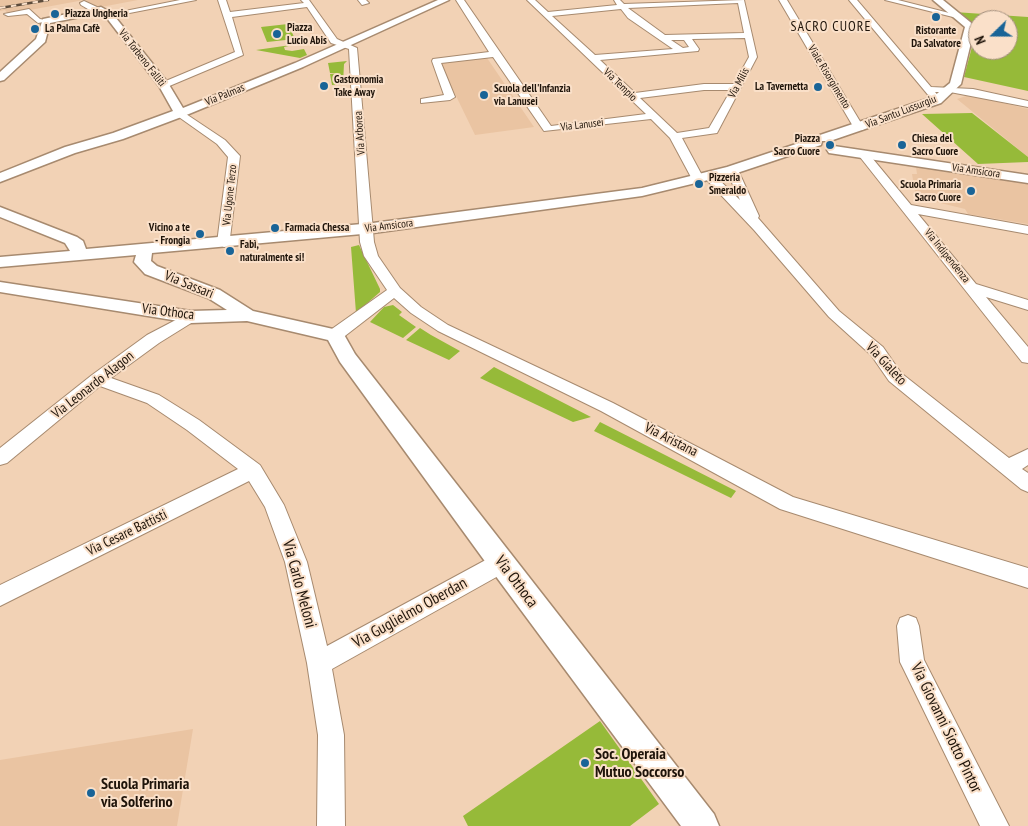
<!DOCTYPE html>
<meta charset="utf-8">
<style>
body{margin:0}
#map{position:relative;width:1028px;height:826px;overflow:hidden;background:#f2d2b5;font-family:"PT Sans Narrow",sans-serif}
canvas{display:block}
.north{position:absolute;left:968px;top:10px;width:50px;height:50px;box-sizing:border-box;background:#fae0c9;border:1px solid #a28e7d;border-radius:50%;rotate:248deg;font-size:14px;font-weight:700;line-height:20px;text-align:center;color:#1f140a}
.north::after{content:'';display:block;margin:auto;width:18px;height:22px;background:#196497;clip-path:polygon(50% 0,100% 100%,50% 72%,0 100%)}
</style>
<div id="map">
<canvas width="1028" height="826"></canvas>
<div class="north">N</div>
</div>
<script>
const context = document.querySelector('canvas').getContext('2d');
context.lineJoin = 'round';
function fillPath(path, color) { context.fillStyle = color; context.fill(path, 'evenodd'); }
const poly = rows => new Path2D(rows.map(r => 'M' + r).join(''));
function trace(path, color, width, dash) { context.strokeStyle = color; context.lineWidth = width; context.lineCap = dash ? 'butt' : 'round'; context.setLineDash(dash || []); context.stroke(path); }
function drawText(font, color, halo, rows, align = 'center') {
  context.font = font + ' "PT Sans Narrow",sans-serif'; context.lineWidth = 4; context.setLineDash([]); context.textBaseline = 'middle'; context.strokeStyle = halo; context.fillStyle = color; for (const [text, x, y, turn = 0] of rows) {
    context.save(); context.translate(x, y); context.rotate((+turn || 0) * Math.PI / 180); context.textAlign = isNaN(turn) ? turn : align; if (halo) context.strokeText(text, 0, 0); context.fillText(text, 0, 0); context.restore();
  }
}
fillPath(poly([
 [0,0,138,0,96,8,84,0,8,14,5,10,0,11],
 [487,58,534,127,475,135,440,63],
 [969,95,1028,109,1028,157,957,99],
 [916,167,1028,184,1028,224,968,214,965,209,916,197,912,174,917,174],
 [193,729,177,826,0,826,0,760]
]), '#eac4a2');
fillPath(poly([
 [954,12,1028,17,1028,91,964,77,977,28],
 [978,20,1008,20,1008,50,978,50],
 [288,24,295,39,267,42,261,27],
 [298,44,284,47,285,50,292,51,304,49,307,55,300,58,256,50],
 [347,61,344,64,343,84,332,85,330,74,341,73,330,73,328,63],
 [972,113,1028,157,1028,162,978,164,922,114],
 [359,245,380,289,380,292,356,313,351,247],
 [393,305,402,312,399,315,416,327,403,338,370,322,384,307],
 [420,328,431,335,460,351,449,360,406,340],
 [494,367,591,417,573,422,480,378],
 [600,422,736,491,731,498,594,431],
 [600,721,659,804,630,826,468,826,463,816]
]), '#96ba39');
const minor = poly([
 [180,0,196,0,109,17,105,15,180,0],
 [218,0,226,0,230,12,304,3,301,0,309,0,337,39,357,48,374,242,378,256,400,288,421,307,448,325,613,403,793,497,1028,568,1028,588,780,509,601,411,438,331,411,313,394,298,341,339,329,339,327,335,329,331,387,290,364,256,360,242,349,49,331,43,307,7,232,17,243,55,167,87,161,87,161,83,235,52,218,0],
 [358,0,366,0,369,3,362,5,358,0],
 [456,0,464,0,551,126,646,114,527,0,535,0,548,12,617,5,614,0,620,0,624,4,744,0,757,57,717,133,682,138,704,179,698,183,692,179,670,138,651,119,544,131,493,57,441,63,455,97,450,100,421,103,421,99,444,95,432,61,433,59,489,52,456,0],
 [738,3,744,33,665,35,628,8,738,3],
 [621,9,628,18,673,49,595,55,552,16,621,9],
 [745,38,749,57,734,84,704,84,635,93,600,60,698,51,699,49,692,39,745,38],
 [671,40,684,40,689,47,683,48,671,40],
 [704,90,731,90,709,128,677,133,640,98,704,90],
 [779,0,787,0,864,128,863,130,855,130,854,128,779,0],
 [849,0,857,0,931,87,973,89,1028,101,1028,107,950,92,935,92,942,100,934,102,849,0],
 [885,0,898,0,961,16,957,18,885,0],
 [84,1,99,8,100,10,93,12,81,5,80,3,84,1],
 [29,9,40,19,50,21,38,23,27,14,8,16,4,14,29,9],
 [180,110,225,140,240,156,229,246,224,247,217,243,228,157,217,144,176,115,176,111,180,110],
 [864,152,868,153,911,205,1028,226,1028,234,918,214,976,284,1028,300,1028,310,986,297,1028,347,1028,363,1022,362,860,157,860,153,864,152],
 [732,167,738,170,759,216,758,218,839,311,883,347,901,373,1009,458,1028,449,1028,465,1022,469,1028,473,1028,492,1021,489,889,381,871,355,829,317,754,230,703,176,709,173,713,174,740,200,726,170,732,167],
 [191,312,199,317,196,320,159,343,111,378,159,395,199,420,260,465,284,505,307,562,327,646,493,556,501,554,509,556,512,563,509,570,332,669,344,735,345,826,317,826,318,735,307,663,285,562,265,507,249,481,0,606,0,585,238,469,187,430,147,403,100,386,7,463,0,465,0,448,92,375,147,335,191,312],
 [908,615,916,618,919,626,924,660,1009,826,980,826,904,670,900,662,897,626,900,618,908,615]
]);
const tertiary = poly([
 [438,0,449,0,303,67,184,116,123,139,75,153,0,182,0,173,65,147,113,133,173,111,159,86,106,17,100,13,50,23,45,42,4,80,0,81,0,72,36,39,43,19,101,7,112,13,168,83,183,108,295,63,438,0],
 [933,0,943,0,975,26,961,84,941,103,830,141,822,141,821,145,737,173,642,196,373,233,152,253,151,261,157,266,220,290,253,311,342,331,355,354,714,814,719,826,681,826,492,571,340,362,328,340,247,321,191,323,0,292,0,282,191,311,227,310,208,298,145,274,134,262,136,255,0,267,0,257,70,251,65,243,0,217,0,207,77,237,83,241,86,249,373,223,642,188,727,167,811,139,819,139,820,135,933,97,950,83,965,27,933,0],
 [834,146,1028,175,1028,183,829,153,827,150,834,146]
]);
trace(minor, '#a78a6f', 2);
trace(tertiary, '#a78a6f', 3);
fillPath(minor, '#fff');
fillPath(tertiary, '#fff');
const rail = poly([
 [0,8,48,0]
]);
trace(rail, '#5c4b3b', 2.5);
trace(rail, '#fae0c9', 2, [5.5]);
for (const [x, y, r, color] of [
 [55,14,5,"#196497"],
 [936,17,5,"#196497"],
 [35,29,5,"#196497"],
 [277,34,5,"#196497"],
 [324,86,5,"#196497"],
 [818,87,5,"#196497"],
 [484,95,5,"#196497"],
 [830,145,5,"#196497"],
 [902,145,5,"#196497"],
 [699,184,5,"#196497"],
 [971,191,5,"#196497"],
 [275,228,5,"#196497"],
 [200,234,5,"#196497"],
 [230,251,5,"#196497"],
 [585,763,5,"#196497"],
 [91,793,5,"#196497"]
]) { const dot = new Path2D(); dot.arc(x, y, r, 0, 2 * Math.PI); context.fillStyle = color; context.fill(dot); trace(dot, '#fae0c9', 2); }
drawText('bold 11px', '#1f140a', '#fae0c9', [
 ["Piazza Ungheria",65,14],
 ["Piazza",287,28],
 ["Lucio Abis",287,41],
 ["La Palma Cafè",45,29],
 ["Ristorante",936,31,"center"],
 ["Da Salvatore",936,44,"center"],
 ["Gastronomia",334,80],
 ["Take Away",334,93],
 ["La Tavernetta",808,87,"right"],
 ["Scuola dell'Infanzia",494,89],
 ["via Lanusei",494,102],
 ["Piazza",820,139,"right"],
 ["Sacro Cuore",820,152,"right"],
 ["Chiesa del",912,139],
 ["Sacro Cuore",912,152],
 ["Pizzeria",709,178],
 ["Smeraldo",709,191],
 ["Scuola Primaria",961,185,"right"],
 ["Sacro Cuore",961,198,"right"],
 ["Vicino a te",190,228,"right"],
 ["- Frongia",190,241,"right"],
 ["Farmacia Chessa",285,228],
 ["Fabì,",240,245],
 ["naturalmente si!",240,258]
], 'left');
drawText('11px', '#1f140a', '#fae0c9', [
 ["Via Torbeno Falliti",142,58,52],
 ["Viale Risorgimento",829,77,59],
 ["Via Milis",739,83,-62],
 ["Via Tempio",620,85,44],
 ["Via Palmas",225,95,-22],
 ["Via Santu Lussurgiu",901,112,-21],
 ["Via Lanusei",582,125,-7],
 ["Via Arborea",360,133,-94],
 ["Via Amsicora",976,171,8],
 ["Via Ugone Terzo",230,195,-84],
 ["Via Amsicora",389,226,-7],
 ["Via Indipendenza",947,256,51]
]);
context.letterSpacing = '1px';
drawText('14px', '#1f140a', '#fae0c9', [
 ["SACRO CUORE",831,27]
]);
context.letterSpacing = '0px';
drawText('14px', '#1f140a', '#fae0c9', [
 ["Via Sassari",189,285,22],
 ["Via Othoca",168,312,7],
 ["Via Gialeto",886,364,47],
 ["Via Leonardo Alagon",93,385,-38],
 ["Via Aristana",671,440,27],
 ["Via Cesare Battisti",127,533,-26]
]);
drawText('16px', '#1f140a', '#fae0c9', [
 ["Via Othoca",516,582,53],
 ["Via Carlo Meloni",299,584,75],
 ["Via Guglielmo Oberdan",410,613,-29],
 ["Via Giovanni Siotto Pintor",946,728,64]
]);
drawText('bold 16px', '#1f140a', '#fae0c9', [
 ["Soc. Operaia",595,754],
 ["Mutuo Soccorso",595,772],
 ["Scuola Primaria",101,784],
 ["via Solferino",101,802]
], 'left');
</script>
